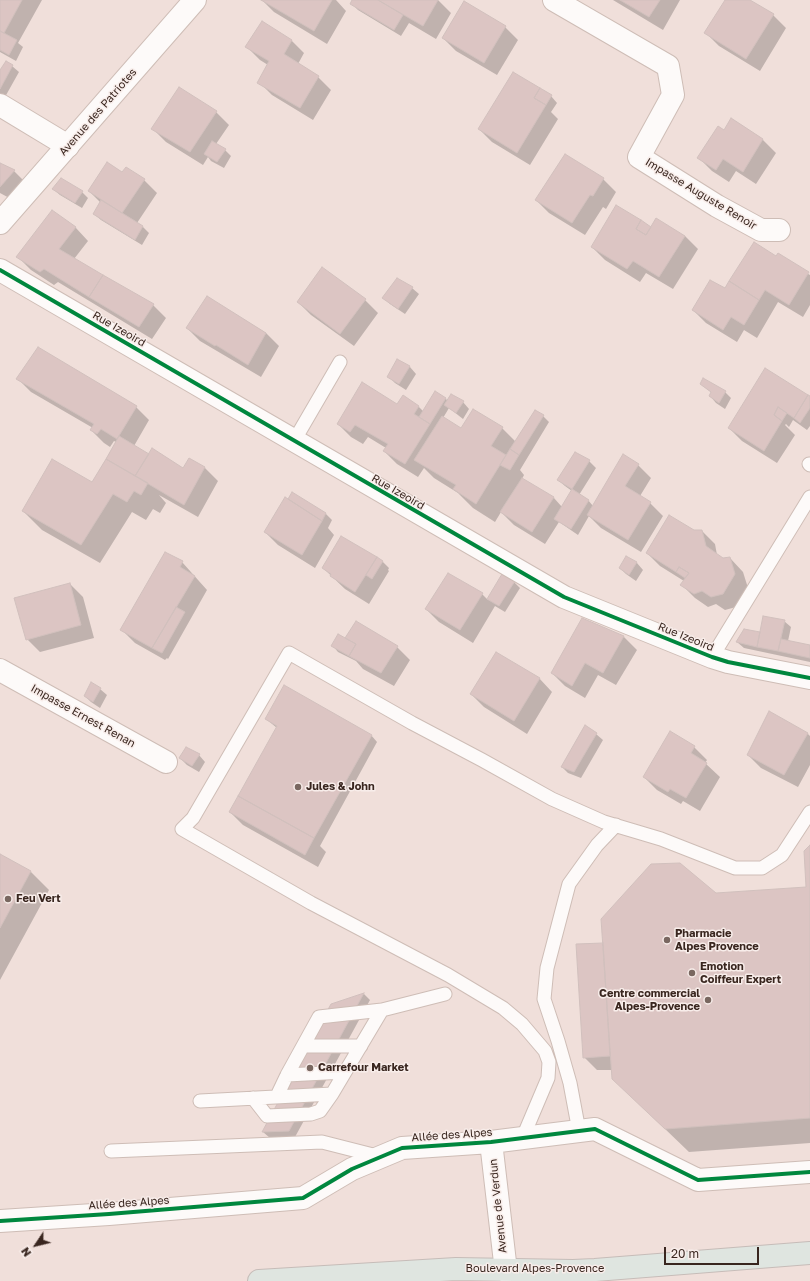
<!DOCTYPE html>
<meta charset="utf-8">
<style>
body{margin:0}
#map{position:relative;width:810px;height:1281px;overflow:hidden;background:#f0dfda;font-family:"Golos Text",sans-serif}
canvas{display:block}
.north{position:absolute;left:16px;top:1225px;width:40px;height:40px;-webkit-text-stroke:3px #f8edea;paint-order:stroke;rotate:235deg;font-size:11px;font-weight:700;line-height:16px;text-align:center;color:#39261f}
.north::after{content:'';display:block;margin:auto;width:14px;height:18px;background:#39261f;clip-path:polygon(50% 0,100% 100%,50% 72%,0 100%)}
.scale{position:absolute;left:664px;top:1247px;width:95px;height:18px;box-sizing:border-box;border:2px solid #39261f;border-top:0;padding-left:5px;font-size:12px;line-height:14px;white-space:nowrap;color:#39261f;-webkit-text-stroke:3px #f8edea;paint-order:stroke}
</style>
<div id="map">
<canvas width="810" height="1281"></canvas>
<div class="north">N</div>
<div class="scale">20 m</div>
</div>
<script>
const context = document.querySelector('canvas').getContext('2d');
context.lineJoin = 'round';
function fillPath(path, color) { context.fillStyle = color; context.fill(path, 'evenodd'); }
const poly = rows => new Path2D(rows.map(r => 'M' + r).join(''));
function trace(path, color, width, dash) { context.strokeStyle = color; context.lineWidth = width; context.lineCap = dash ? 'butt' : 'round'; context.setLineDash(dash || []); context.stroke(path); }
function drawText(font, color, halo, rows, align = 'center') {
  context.font = font + ' "Golos Text",sans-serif'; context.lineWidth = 3; context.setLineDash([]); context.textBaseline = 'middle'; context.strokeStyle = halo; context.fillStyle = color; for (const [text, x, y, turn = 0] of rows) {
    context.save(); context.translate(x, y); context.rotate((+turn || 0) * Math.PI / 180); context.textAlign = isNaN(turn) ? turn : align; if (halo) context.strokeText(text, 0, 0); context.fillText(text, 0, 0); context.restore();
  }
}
fillPath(poly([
 [0,0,42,0,18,43,23,47,16,61,0,52],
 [262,0,336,0,346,11,327,44,274,12],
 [353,0,438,0,451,13,436,39,409,23,401,36,358,10,351,3],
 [613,0,680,0,663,30],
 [726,0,749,0,773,15,786,28,760,71,719,46,706,33],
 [505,27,518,40,497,75,456,51,443,38],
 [291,40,304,53,298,64,318,77,331,90,313,120,272,95,259,82,268,65,260,60,247,47],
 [12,66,19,72,5,97,0,94,0,72],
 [551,96,557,103,551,112,558,119,530,165,492,142,479,129],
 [216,112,229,125,216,144,225,150,231,156,224,168,211,161,208,157,203,165,166,142,153,129],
 [732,119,763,140,776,153,756,184,736,171,729,182,712,171,699,158,724,131],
 [0,164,14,171,27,184,13,200,0,193],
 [123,173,144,180,157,193,137,223,143,227,149,233,142,245,101,220,94,214,101,203,89,191],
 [603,179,616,192,606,209,603,207,585,235,549,213,536,200],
 [53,189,82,192,88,198,82,208,60,195],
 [53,212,76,228,88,241,74,259,153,305,166,318,152,339,58,282,54,285,31,270,18,257],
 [651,228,685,236,698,249,673,289,646,273,640,282,605,260,592,247],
 [776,257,810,275,810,305,803,317,778,302,757,338,744,330,737,342,706,323,693,310],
 [412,288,419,294,405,314,390,304,384,298],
 [207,297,266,333,279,346,261,377,200,341,187,328],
 [365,300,378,313,354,346,311,315,298,302],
 [398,360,410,367,416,374,406,390,395,383,389,377],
 [18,379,136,407,149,420,134,446,149,455,183,469,190,459,205,468,218,481,198,517,159,495,166,503,160,513,153,509,146,520,132,512,100,563,42,530,23,511,92,483,116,442,114,441,110,447,104,443,91,430,93,428,31,392],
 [701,384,725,392,731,398,725,409,716,403,710,396,712,393],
 [445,398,448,401,463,402,469,409,463,419,449,408,443,418,461,429,502,428,516,442,543,416,549,422,520,470,524,475,522,479,554,498,562,507,572,491,565,486,558,480,589,461,596,468,579,495,588,500,593,506,638,465,651,478,640,496,650,503,663,516,641,552,601,528,589,516,578,535,559,522,545,544,514,525,501,512,495,522,473,508,458,493,434,478,424,468,418,477,397,464,384,451,386,448,368,437,363,444,351,437,338,424,397,405,418,406,424,412],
 [810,398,810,426,807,430,793,420,789,427,786,424,785,425,795,435,777,463,742,441,729,428],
 [293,494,326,514,332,520,328,528,334,535,315,568,278,545,265,532,292,503],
 [693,531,702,531,715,544,717,555,723,559,730,558,743,572,748,588,736,607,725,610,716,604,708,607,695,598,682,585,684,581,660,566,647,553],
 [626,557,637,563,643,570,636,581,626,574,620,568],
 [376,558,382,561,389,568,388,570,389,571,369,604,345,589,323,568],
 [182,562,207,590,168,659,167,658,165,660,135,643,122,630],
 [502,575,514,582,520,588,505,612,495,606,473,643,439,622,426,609,482,594,488,600],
 [70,584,83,597,94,638,40,652,27,639],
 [582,620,624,637,637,650,616,685,598,675,585,698,565,686,552,673],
 [784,621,791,627,788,641,810,646,810,662,744,648,737,642,761,634],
 [350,642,397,647,410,660,394,686,363,669,356,661,338,652,332,645],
 [539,678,552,692,527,734,484,707,471,694],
 [100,689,107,695,100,708,91,702,85,696],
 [266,719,371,735,377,742,320,846,326,852,318,867,243,825,230,812,277,728],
 [807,733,810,736,810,765,798,787,761,768,748,755],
 [596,734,603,740,581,778,568,773,562,767],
 [694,747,707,760,705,763,720,777,700,811,683,801,681,804,657,790,644,777],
 [199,755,205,762,199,772,187,765,180,758],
 [810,846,810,1143,689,1152,613,1079,612,1070,597,1070,584,1057,602,944,716,894,807,888],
 [0,855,31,872,49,890,0,980],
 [364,994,370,1000,295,1137,270,1138,263,1132,331,1005]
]), '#0003');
const building = poly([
 [0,0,22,0,4,33,0,31,0,0],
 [261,0,332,0,314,31,261,0],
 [352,0,378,0,403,15,394,30,350,4,352,0],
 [378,0,438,0,423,26,378,0],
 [620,0,660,0,649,17,620,0],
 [725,0,750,0,774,14,746,59,704,33,725,0],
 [464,1,506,26,484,63,442,38,464,1],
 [262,21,292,40,284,54,319,76,300,108,257,83,269,61,245,47,262,21],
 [0,31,17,40,9,55,0,50,0,31],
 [6,61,13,65,0,89,0,70,6,61],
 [513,72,540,88,534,98,546,105,517,153,478,129,513,72],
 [179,87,217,111,190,152,151,129,179,87],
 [540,88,552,95,546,105,534,98,540,88],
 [731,118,763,139,743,172,723,159,716,170,697,158,718,126,724,130,731,118],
 [212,141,226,149,217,162,204,154,212,141],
 [565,154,604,178,593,196,590,195,572,223,535,200,565,154],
 [107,162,122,172,126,167,145,179,122,213,88,191,107,162],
 [0,163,15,170,0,187,0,163],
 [61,178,83,191,75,203,52,189,61,178],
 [101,200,143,226,135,240,93,214,101,200],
 [616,205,641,220,636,229,646,235,656,218,685,236,659,277,633,261,627,269,591,247,616,205],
 [52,210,76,227,59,249,103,275,89,297,44,269,40,272,16,257,52,210],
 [641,220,651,227,646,235,636,229,641,220],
 [754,242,776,256,778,253,809,272,789,305,765,290,759,300,729,281,754,242],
 [322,267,366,299,340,334,297,302,322,267],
 [103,275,154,304,139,327,89,297,103,275],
 [397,278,413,287,398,309,382,298,397,278],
 [710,280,725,288,729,281,759,300,744,325,731,317,723,330,692,310,710,280],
 [207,296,266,333,248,365,216,345,215,346,186,328,207,296],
 [38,347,137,406,117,439,101,429,97,434,90,430,94,424,16,379,38,347],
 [397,359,410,366,399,384,387,377,397,359],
 [765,368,808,395,794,418,778,407,774,415,782,421,764,451,728,428,765,368],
 [703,378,726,391,719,403,709,396,711,392,700,384,703,378],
 [362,382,397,404,403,395,419,406,414,414,430,424,405,464,383,451,388,444,355,425,350,432,337,424,362,382],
 [435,391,446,398,430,424,419,417,435,391],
 [451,394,464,401,456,413,444,405,451,394],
 [808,395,810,396,810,408,800,423,794,418,808,395],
 [778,407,787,413,782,421,774,415,778,407],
 [473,409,503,427,491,446,506,455,476,504,453,489,456,485,414,460,442,416,461,428,473,409],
 [535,410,544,415,519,455,510,449,535,410],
 [119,436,149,454,135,476,106,459,119,436],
 [152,448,183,468,189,458,205,467,184,505,135,476,152,448],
 [510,449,519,455,510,470,500,465,510,449],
 [575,452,590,460,572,489,557,480,575,452],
 [623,454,639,464,625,486,651,502,628,540,587,515,623,454],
 [52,459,92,482,106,459,148,483,141,495,134,491,127,502,113,494,81,545,22,511,52,459],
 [522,478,554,497,532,532,500,512,522,478],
 [572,489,589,500,571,529,554,519,572,489],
 [292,492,326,513,322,521,288,499,292,492],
 [285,497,322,521,302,555,264,532,285,497],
 [669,515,694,530,702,530,706,546,723,558,730,557,735,574,723,594,711,597,702,591,694,594,680,585,689,573,679,567,676,572,646,553,669,515],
 [341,536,377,557,355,592,330,576,331,574,322,568,341,536],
 [165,552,183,561,180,567,195,576,152,648,120,630,165,552],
 [626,556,637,562,629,575,619,568,626,556],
 [377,557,383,561,372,579,366,575,377,557],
 [679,567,689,573,685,578,676,572,679,567],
 [448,573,483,593,460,630,425,609,448,573],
 [502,574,515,581,499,606,487,599,502,574],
 [70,583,81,625,26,640,14,598,70,583],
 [176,607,185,612,162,653,152,648,176,607],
 [763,616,785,620,778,651,757,647,763,616],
 [582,618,624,636,603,673,585,663,572,686,551,673,582,618],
 [356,621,398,646,381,673,349,656,356,644,345,638,356,621],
 [744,629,760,632,757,647,736,642,744,629],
 [338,634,356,644,349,656,331,646,338,634],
 [781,639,810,645,810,658,778,651,781,639],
 [496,652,540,678,514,721,470,694,496,652],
 [91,682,101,688,93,702,84,696,91,682],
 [284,685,372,735,314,838,238,796,277,726,265,719,284,685],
 [769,711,808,733,784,775,747,755,769,711],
 [585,725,597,733,574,772,561,767,585,725],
 [670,731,695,746,691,753,707,763,686,798,670,789,668,792,643,777,670,731],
 [186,747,200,754,192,766,179,758,186,747],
 [238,796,314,838,305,855,229,812,238,796],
 [810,845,810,1118,665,1129,612,1079,601,919,651,864,680,863,716,893,806,887,804,851,810,845],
 [0,854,31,871,0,928,0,854],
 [603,943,610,1056,583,1058,576,944,603,943],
 [364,993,289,1131,262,1132,331,1004,364,993]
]);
fillPath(building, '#dcc5c3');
trace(building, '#d1c0bd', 1);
const service = poly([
 [294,441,340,362],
 [809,464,810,465],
 [712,657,810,497],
 [303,1046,361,1046],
 [287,1075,345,1072],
 [277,1096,287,1075,319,1017,382,1010],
 [253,1098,267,1116,311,1114,320,1111,332,1094],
 [200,1101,332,1094,382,1010,445,994],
 [579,1131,570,1083,558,1041,544,999,547,968,569,884,597,845,616,825],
 [523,1137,548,1078,549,1062,545,1051,522,1024,503,1008,448,975,311,903,182,829,193,818,289,653,412,723,482,760,552,799,604,822,661,839,735,868,762,868,782,855,810,812],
 [111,1151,322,1142,381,1157]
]);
const minor = poly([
 [554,0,668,66,673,95,639,157,717,206,761,230,779,230],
 [0,105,68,146],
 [0,270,564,597,712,657,728,662,810,678],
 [0,670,166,762],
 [491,1142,506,1271],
 [0,1221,109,1214,303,1198,352,1169,402,1148,491,1142,595,1129,698,1180,810,1172]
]);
const tertiary = poly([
 [0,223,195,0]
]);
const primary = poly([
 [259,1281,456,1269,573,1271,595,1270,810,1253]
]);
trace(service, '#cebdb6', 15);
trace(minor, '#cebdb6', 24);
trace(tertiary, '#cebdb6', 24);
trace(primary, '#c6bcb8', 24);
trace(service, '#fdfaf9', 13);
trace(minor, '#fdfaf9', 22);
trace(tertiary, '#fdfaf9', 22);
trace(primary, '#dfe5e0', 22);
trace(poly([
 [0,270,564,597,712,657,728,662,810,678],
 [0,1221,109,1214,303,1198,352,1169,402,1148,491,1142,595,1129,698,1180,810,1172]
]), '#00873e', 4);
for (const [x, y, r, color] of [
 [298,787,4,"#796760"],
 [8,899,4,"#796760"],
 [667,940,4,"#796760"],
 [692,973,4,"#796760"],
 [708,1000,4,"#796760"],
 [310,1068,4,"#796760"]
]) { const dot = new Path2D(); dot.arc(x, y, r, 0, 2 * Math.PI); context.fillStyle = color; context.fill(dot); trace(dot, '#f8edea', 1.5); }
drawText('11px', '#39261f', '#f8edea', [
 ["Avenue des Patriotes",98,112,-49],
 ["Impasse Auguste Renoir",701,194,31],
 ["Rue Izeoird",119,329,30],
 ["Rue Izeoird",398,492,30],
 ["Rue Izeoird",686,637,22],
 ["Impasse Ernest Renan",83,716,29],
 ["Allée des Alpes",452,1135,-4],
 ["Allée des Alpes",129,1203,-4],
 ["Avenue de Verdun",498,1206,-96],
 ["Boulevard Alpes-Provence",535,1269]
]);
drawText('bold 11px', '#39261f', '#f8edea', [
 ["Jules & John",306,787],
 ["Feu Vert",16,899],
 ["Pharmacie",675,934],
 ["Alpes Provence",675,947],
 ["Emotion",700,967],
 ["Coiffeur Expert",700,980],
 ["Centre commercial",700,994,"right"],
 ["Alpes-Provence",700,1007,"right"],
 ["Carrefour Market",318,1068]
], 'left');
</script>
